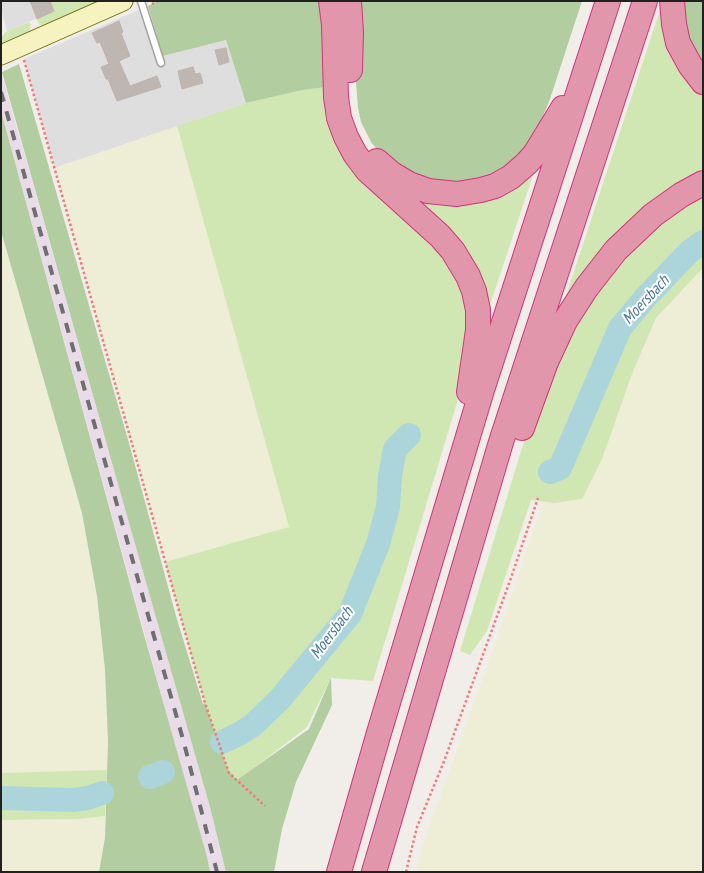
<!DOCTYPE html>
<style>
body{margin:0}
#map{position:relative;width:704px;height:873px;overflow:hidden;background:#f1ede9;font-family:"PT Sans Narrow",sans-serif}
canvas{display:block}
.frame{position:absolute;inset:0;border:2px solid #212121;pointer-events:none}
</style>
<div id="map">
<canvas width="704" height="873"></canvas>
<div class="frame"></div>
</div>
<script>
const context = document.querySelector('canvas').getContext('2d');
context.lineJoin = 'round';
function fillPath(path, color) { context.fillStyle = color; context.fill(path, 'evenodd'); }
const poly = rows => new Path2D(rows.map(r => 'M' + r).join(''));
function trace(path, color, width, dash) { context.strokeStyle = color; context.lineWidth = width; context.lineCap = dash ? 'butt' : 'round'; context.setLineDash(dash || []); context.stroke(path); }
function drawText(font, color, halo, rows, align = 'center') {
  context.font = font + ' "PT Sans Narrow",sans-serif'; context.lineWidth = 4; context.setLineDash([]); context.textBaseline = 'middle'; context.strokeStyle = halo; context.fillStyle = color; for (const [text, x, y, turn = 0] of rows) {
    context.save(); context.translate(x, y); context.rotate((+turn || 0) * Math.PI / 180); context.textAlign = isNaN(turn) ? turn : align; if (halo) context.strokeText(text, 0, 0); context.fillText(text, 0, 0); context.restore();
  }
}
fillPath(poly([
 [1,1,50,1,54,11,7,31,1,8],
 [148,6,163,56,226,40,246,103,55,168,24,59]
]), '#dfdede');
fillPath(poly([
 [1,72,210,807,226,872,210,872,1,111]
]), '#e9dbe8');
fillPath(poly([
 [177,126,289,527,165,562,55,168],
 [3,238,82,513,97,596,105,670,108,741,107,770,1,773,1,239],
 [703,268,703,872,416,872,422,847,495,645,543,502,554,503,632,374,657,318],
 [105,816,105,838,99,872,1,872,1,820,79,819]
]), '#eeedd6');
fillPath(poly([
 [50,1,103,1,43,26,39,24,37,19,54,11],
 [663,1,703,93,703,174,561,311],
 [29,22,31,25,29,33,1,45,1,37,7,31],
 [326,87,337,141,439,249,461,283,471,331,459,396,373,681,331,678,307,727,237,781,227,768,205,703,165,562,289,527,177,126,246,103,300,90],
 [367,159,537,163,484,323,473,282],
 [703,192,703,268,656,318,632,374,602,459,582,499,554,503,531,500,487,631,470,655,460,651,521,451,550,369,587,302,650,227],
 [107,770,105,816,79,819,1,820,1,773]
]), '#d1e7b3');
fillPath(poly([
 [158,1,323,1,326,87,302,90,246,103,226,40,163,56,148,6],
 [354,1,582,1,549,102,537,130,526,149,511,166,479,184,428,183,383,157,371,142,361,122,358,108,356,82,357,23],
 [680,1,703,1,703,71,681,21],
 [19,64,129,443,176,616,203,704,205,703,227,768,237,780,309,729,331,678,332,705,296,782,282,829,274,872,226,872,210,807,116,477,2,72],
 [1,111,141,624,207,857,210,872,99,872,105,838,108,741,105,670,97,596,82,513,1,231]
]), '#b2cda0');
trace(poly([
 [550,472,560,468,620,328,646,297,689,252,703,242],
 [222,742,239,734,253,725,280,699,350,614,378,544,388,507,390,476,395,449,409,435],
 [150,777,163,772],
 [1,798,73,800,88,798,102,793]
]), '#acd5db', 24);
const building = poly([
 [30,1,50,1,54,11,37,19,30,1],
 [119,21,123,32,121,33,130,56,119,61,130,86,157,76,161,87,117,101,108,79,106,79,101,67,109,64,100,42,97,43,92,33,119,21],
 [226,48,229,62,219,65,215,50,226,48],
 [193,67,195,74,200,73,203,83,182,89,178,71,193,67]
]);
fillPath(building, '#beb6b1');
trace(building, '#c2b3ac', 1);
const lane = poly([
 [141,1,161,63]
]);
const secondary = poly([
 [1,55,123,1]
]);
const highway = poly([
 [331,1,334,25,336,97,339,118,346,137,355,154,367,170,440,236,453,251,468,276,474,291,478,310,478,330,469,392],
 [349,1,351,33,350,70],
 [672,1,674,24,678,43,690,65,703,82],
 [377,161,392,174,409,184,428,191,457,194,481,190,495,186,511,177,527,163,535,154,563,108],
 [522,428,546,362,565,321,587,287,616,250,653,215,681,195,703,183],
 [339,872,378,736,482,390,608,1],
 [374,872,501,442,645,1]
]);
trace(lane, '#a2a2a2', 9);
trace(secondary, '#73740d', 21);
trace(highway, '#d03479', 26);
trace(poly([
 [152,4,158,1],
 [24,60,205,703,229,773,265,806],
 [406,872,417,827,443,764,511,578,538,498]
]), '#f17a79', 2.5, [2.5, 2.5]);
trace(lane, '#fff', 6);
trace(secondary, '#f6f3c1', 19);
trace(highway, '#e296ac', 24);
trace(poly([
 [1,92,184,743,217,872]
]), '#6f6f6f', 4, [10, 10]);
drawText('italic 16px', '#497695', '#fff', [
 ["Moersbach",646,300,-47],
 ["Moersbach",332,633,-53]
]);
</script>
